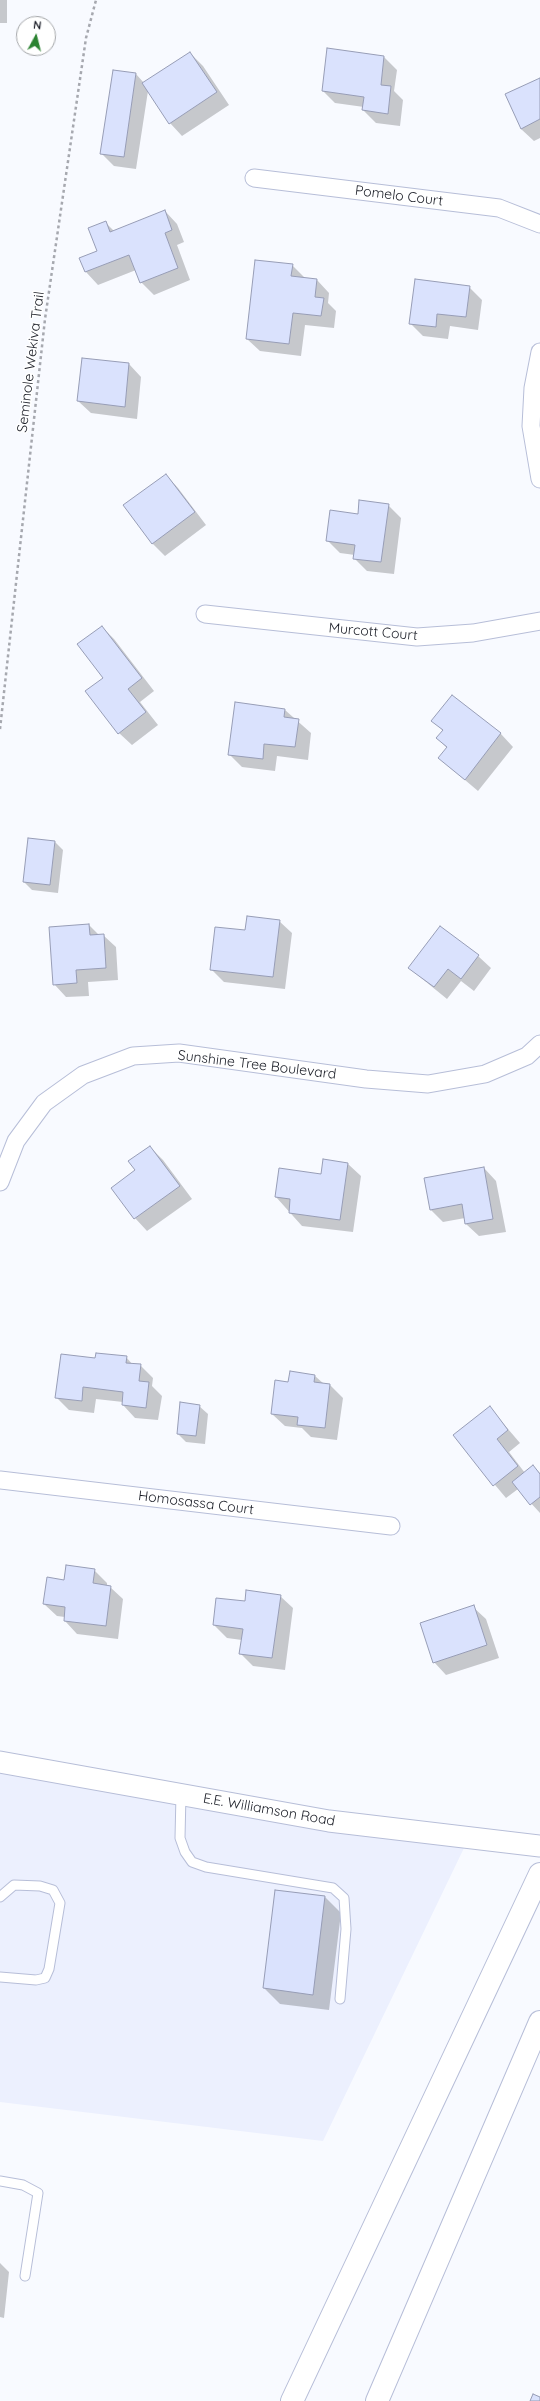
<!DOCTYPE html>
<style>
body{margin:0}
#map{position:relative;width:540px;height:2401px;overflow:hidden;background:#f8faff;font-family:Quicksand,sans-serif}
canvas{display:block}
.north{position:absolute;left:16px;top:16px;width:40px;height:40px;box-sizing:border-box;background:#fff;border:1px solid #a3a5a8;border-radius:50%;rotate:7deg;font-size:11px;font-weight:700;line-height:16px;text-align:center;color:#1a1d26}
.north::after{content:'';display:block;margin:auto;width:14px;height:18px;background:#2c8332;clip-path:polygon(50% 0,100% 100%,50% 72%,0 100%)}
</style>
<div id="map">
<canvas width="540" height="2401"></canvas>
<div class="north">N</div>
</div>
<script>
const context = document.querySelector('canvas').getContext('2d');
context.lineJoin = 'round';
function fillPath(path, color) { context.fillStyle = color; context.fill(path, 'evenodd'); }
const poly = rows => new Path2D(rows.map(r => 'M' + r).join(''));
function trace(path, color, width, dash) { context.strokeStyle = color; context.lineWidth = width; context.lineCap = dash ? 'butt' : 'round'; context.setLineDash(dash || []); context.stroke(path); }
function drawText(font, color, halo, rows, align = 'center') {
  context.font = font + ' Quicksand,sans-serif'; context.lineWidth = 3; context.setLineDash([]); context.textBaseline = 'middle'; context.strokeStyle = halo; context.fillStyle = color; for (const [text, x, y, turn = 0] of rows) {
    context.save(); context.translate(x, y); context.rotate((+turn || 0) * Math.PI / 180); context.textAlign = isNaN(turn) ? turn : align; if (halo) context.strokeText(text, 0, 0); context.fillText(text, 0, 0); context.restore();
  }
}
fillPath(poly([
 [0,1773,328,1831,464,1848,323,2141,0,2102]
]), '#ecf0fe');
fillPath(poly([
 [0,0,7,0,7,23,0,23],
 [328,50,384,57,397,70,394,91,403,100,400,126,376,123,363,110,364,107,335,103,323,91],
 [190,53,203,66,229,105,182,136,170,123,148,91,136,169,114,166,101,153,136,74,144,83],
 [540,79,540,138,534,141,521,129,507,95],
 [165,211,177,224,184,242,177,245,190,280,154,295,141,282,136,270,98,285,86,272,80,259,99,252,105,222,114,231],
 [292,265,305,278,317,280,329,293,328,303,336,311,334,328,305,325,301,356,260,351,247,339],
 [469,287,482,300,478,330,450,326,448,339,423,336,410,323],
 [129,364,141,377,137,419,91,413,78,401],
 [166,475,178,488,206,525,165,556,152,543],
 [388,505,401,518,394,574,367,571,354,558,355,555,340,553,327,540,358,515],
 [102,627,114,639,154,691,140,702,158,725,132,745,119,733,104,678],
 [452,696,501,734,513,747,478,791,439,758,447,748,437,738,443,731,433,720],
 [285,710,311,733,308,760,277,756,275,771,242,767,229,754],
 [55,842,63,850,58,893,32,890,24,882],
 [279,921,292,933,285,989,224,982,211,969,246,932],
 [89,925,99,935,103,935,116,947,118,980,88,982,89,996,66,997,54,984],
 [478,956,491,968,474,991,461,981,447,999,409,968],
 [150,1147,163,1160,192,1199,147,1231,135,1218,113,1188,137,1170],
 [348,1164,361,1176,353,1232,302,1226,276,1197],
 [484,1168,496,1181,506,1232,479,1236,466,1224,465,1218,443,1222,431,1210],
 [126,1357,133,1365,140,1365,153,1378,152,1386,162,1396,158,1420,135,1418,123,1405,123,1402,96,1399,94,1413,69,1410,57,1398,96,1359],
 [315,1376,324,1384,330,1385,343,1398,337,1440,311,1437,302,1428,285,1426,272,1414,289,1383],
 [199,1406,208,1414,205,1444,186,1442,178,1434],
 [490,1408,520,1443,509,1452,525,1473,533,1467,540,1473,540,1513,518,1489,506,1498,454,1436],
 [94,1570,107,1583,107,1586,110,1587,123,1599,118,1639,77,1634,65,1621,65,1617,57,1616,44,1604],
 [280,1596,293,1608,285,1670,253,1666,240,1653,242,1640,227,1638,214,1625],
 [473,1607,486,1619,499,1658,446,1675,434,1662],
 [325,1897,341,1913,329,2010,280,2004,264,1988],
 [0,2263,9,2272,4,2318,0,2317]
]), '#0003');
const building = poly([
 [327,48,384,56,381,85,391,86,388,114,362,110,364,97,322,91,327,48],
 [190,52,217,92,169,124,142,83,190,52],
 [113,70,136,73,124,157,100,154,113,70],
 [540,78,540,119,521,129,505,94,540,78],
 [165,210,172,230,165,233,178,268,140,283,129,255,85,272,79,258,97,251,88,228,106,221,110,232,165,210],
 [255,260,293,264,291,276,317,279,315,297,324,298,321,316,293,313,289,344,246,339,255,260],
 [415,279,470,286,466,317,437,314,436,327,409,324,415,279],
 [82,358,129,363,125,407,77,401,82,358],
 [166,474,195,512,152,544,123,505,166,474],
 [359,500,389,504,381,562,353,559,355,545,326,541,330,510,358,514,359,500],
 [102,626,142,678,128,689,146,712,118,734,85,691,103,678,77,644,102,626],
 [452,695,501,733,465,780,438,758,447,747,436,738,443,730,431,721,452,695],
 [235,702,285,709,284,717,299,719,295,747,264,744,263,759,228,755,235,702],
 [28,838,55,841,50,885,23,882,28,838],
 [247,916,280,920,273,977,210,970,215,927,245,930,247,916],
 [89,924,90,935,104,934,106,968,76,970,77,983,53,985,49,927,89,924],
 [440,926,479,955,461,979,448,969,434,987,408,968,440,926],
 [150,1146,180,1186,134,1219,111,1188,135,1170,128,1161,150,1146],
 [323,1159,348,1163,340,1220,289,1213,290,1199,275,1197,279,1168,321,1174,323,1159],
 [484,1167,493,1219,465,1224,462,1204,430,1210,424,1178,484,1167],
 [96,1353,127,1356,126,1363,141,1364,139,1381,149,1382,146,1408,122,1405,123,1392,83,1387,82,1401,55,1398,61,1354,95,1358,96,1353],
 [290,1371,315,1375,314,1382,330,1384,325,1428,297,1425,298,1417,271,1414,275,1380,288,1382,290,1371],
 [180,1402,200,1405,196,1436,177,1434,180,1402],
 [490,1406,508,1430,497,1439,518,1466,493,1486,453,1435,490,1406],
 [533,1465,540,1474,540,1497,530,1505,512,1482,533,1465],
 [66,1565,95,1569,93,1583,111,1586,106,1626,64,1621,65,1607,43,1604,47,1577,64,1580,66,1565],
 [246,1590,281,1595,272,1658,239,1654,243,1629,213,1625,216,1598,245,1601,246,1590],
 [474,1605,487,1645,433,1663,420,1623,474,1605],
 [275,1890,325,1896,313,1995,263,1988,275,1890],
 [533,2394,540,2397,540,2401,530,2401,533,2394]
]);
fillPath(building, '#dae2fd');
trace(building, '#979db6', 1);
const service = poly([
 [181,1794,180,1838,185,1852,192,1862,206,1867,333,1888,344,1898,346,1929,340,1999],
 [0,1897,14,1885,40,1886,53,1890,60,1903,49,1969,45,1978,36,1980,0,1977],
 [0,2181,23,2185,38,2193,25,2276]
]);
const minor = poly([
 [254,178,499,208,540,224],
 [540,352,533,388,531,426,540,479],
 [205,614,417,637,473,633,540,621],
 [0,1182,16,1141,44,1103,83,1075,133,1056,179,1053,366,1079,428,1084,485,1074,527,1056,540,1044],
 [0,1480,391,1526]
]);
const tertiary = poly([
 [0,1762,329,1821,540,1846]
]);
const motorway = poly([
 [292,2401,540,1874],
 [377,2401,540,2022]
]);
trace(service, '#b7bed8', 11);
trace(minor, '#b7bed8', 19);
trace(tertiary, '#b7bed8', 23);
trace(motorway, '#b7bed8', 24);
trace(poly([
 [0,729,45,319,86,38,96,0]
]), '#a6a8af', 2.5, [3, 3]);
trace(service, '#fff', 9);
trace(minor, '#fff', 17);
trace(tertiary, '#fff', 21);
trace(motorway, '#fff', 22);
drawText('14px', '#1a1d26', '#fff', [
 ["Pomelo Court",399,196,7],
 ["Seminole Wekiva Trail",31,362,-83],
 ["Murcott Court",373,632,5],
 ["Sunshine Tree Boulevard",257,1065,7],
 ["Homosassa Court",196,1503,7],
 ["E.E. Williamson Road",269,1810,10]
]);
</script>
